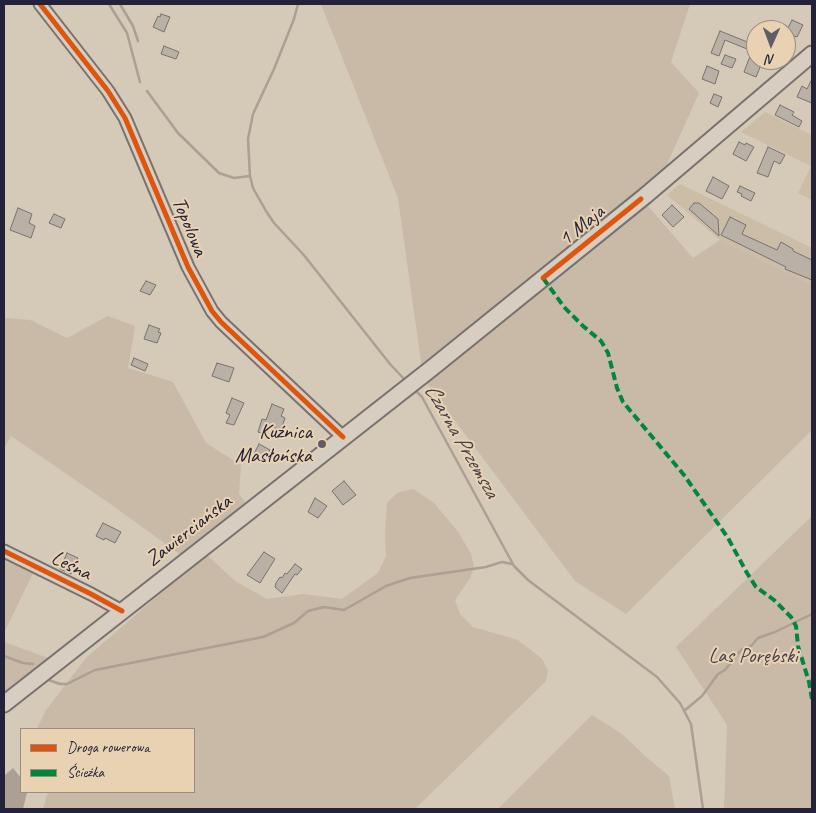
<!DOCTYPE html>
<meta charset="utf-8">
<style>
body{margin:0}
#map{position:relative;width:816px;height:813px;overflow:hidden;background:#d5c9b8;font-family:Caveat,sans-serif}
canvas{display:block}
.frame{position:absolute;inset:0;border:5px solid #22223b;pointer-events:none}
.legend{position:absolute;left:20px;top:728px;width:175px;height:65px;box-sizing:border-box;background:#e9d2b1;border:1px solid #998c82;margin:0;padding:6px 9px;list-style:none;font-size:15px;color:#22223b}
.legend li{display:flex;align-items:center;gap:10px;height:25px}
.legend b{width:25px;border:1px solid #998c82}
.north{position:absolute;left:746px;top:20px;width:50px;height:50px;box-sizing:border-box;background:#e9d2b1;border:1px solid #998c82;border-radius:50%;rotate:182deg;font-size:14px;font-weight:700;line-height:20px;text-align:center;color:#22223b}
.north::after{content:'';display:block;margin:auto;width:18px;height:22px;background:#615c67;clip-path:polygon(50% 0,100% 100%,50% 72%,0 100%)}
</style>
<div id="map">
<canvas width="816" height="813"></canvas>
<div class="frame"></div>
<ul class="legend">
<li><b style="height:6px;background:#de560e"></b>Droga rowerowa</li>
<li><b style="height:6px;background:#00873e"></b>Ścieżka</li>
</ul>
<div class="north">N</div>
</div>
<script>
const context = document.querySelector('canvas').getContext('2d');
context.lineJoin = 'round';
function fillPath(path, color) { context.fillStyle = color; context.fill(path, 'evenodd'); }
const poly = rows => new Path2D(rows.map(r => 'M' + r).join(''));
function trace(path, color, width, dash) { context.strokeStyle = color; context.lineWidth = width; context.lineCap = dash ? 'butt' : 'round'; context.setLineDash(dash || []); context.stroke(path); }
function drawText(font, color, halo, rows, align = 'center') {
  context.font = font + ' Caveat,sans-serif'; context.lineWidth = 4; context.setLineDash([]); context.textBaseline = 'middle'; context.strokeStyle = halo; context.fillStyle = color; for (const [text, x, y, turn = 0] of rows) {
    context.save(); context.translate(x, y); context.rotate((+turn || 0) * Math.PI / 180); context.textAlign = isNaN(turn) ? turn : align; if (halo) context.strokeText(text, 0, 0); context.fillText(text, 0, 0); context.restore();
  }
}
fillPath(poly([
 [765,112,812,135,812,200,798,193,811,166,741,132],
 [680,184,812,248,812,285,720,240,667,195]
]), '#ccbda7');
fillPath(poly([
 [321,4,690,4,671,62,699,93,663,173,422,369,398,198],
 [647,205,693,258,720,240,812,285,812,430,626,614,575,581,426,382],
 [108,316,135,326,128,368,173,382,206,443,241,465,239,494,246,504,181,555,109,503,11,436,4,449,4,318,30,320,67,338],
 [413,489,433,502,459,533,471,554,474,567,470,578,455,600,460,614,473,627,518,640,542,659,548,670,546,681,415,809,43,809,48,792,194,792,194,729,37,729,46,710,86,658,206,554,235,581,267,599,303,594,342,599,378,573,386,556,385,533,387,503,397,493],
 [812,516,812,640,810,643,812,648,812,809,724,809,727,725,676,647],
 [4,555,33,573,4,633],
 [4,642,48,658,4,694],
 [592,715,622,734,645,756,669,776,675,809,498,809]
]), '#c9b9a7');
fillPath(poly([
 [13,768,21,778,21,792,27,792,23,809,4,809,4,776]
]), '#ac9f93');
trace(poly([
 [109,4,127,33,140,82],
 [120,4,133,26,138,41],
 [298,4,294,19,274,69,253,114,248,139,250,176,253,188,266,211,274,223,303,254,390,364,406,381],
 [147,91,178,133,219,173,234,178,250,176],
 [413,388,422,397,514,566,528,580,657,677,680,703,691,724,703,809],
 [4,656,23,663,33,664],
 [46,679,60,684,67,684,95,670,263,637,294,623,308,611,324,607,344,610,386,586,410,578,486,567,502,562,512,564],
 [684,711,702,696,718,674,725,670,742,649,751,646,758,638,775,632,812,614]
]), '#ac9f93', 2.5);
const building = poly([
 [161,14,170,17,164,32,153,27,158,16,160,17,161,14],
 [792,20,803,25,797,37,794,36,786,54,786,32,792,20],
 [720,31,755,45,756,43,756,60,763,60,756,77,744,72,752,51,725,40,719,56,711,53,720,31],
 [164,46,179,52,176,59,161,54,164,46],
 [725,55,736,59,732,68,721,64,725,55],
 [707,66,719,71,715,84,702,79,707,66],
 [812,79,812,103,797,97,802,86,807,89,812,79],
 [714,94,722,97,718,107,710,103,714,94],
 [780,105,794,112,792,115,802,121,799,127,775,115,780,105],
 [739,142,745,145,746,143,754,147,746,161,733,154,739,142],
 [768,147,785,155,780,164,774,161,768,177,757,173,768,147],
 [713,177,729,186,722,199,706,191,713,177],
 [740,186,755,193,751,201,741,196,742,194,737,192,740,186],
 [694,203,699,203,718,219,719,236,689,209,694,203],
 [672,205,684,217,673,227,662,215,672,205],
 [18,208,32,214,29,223,35,226,31,238,10,230,18,208],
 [54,214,65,219,61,228,49,223,54,214],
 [730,217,746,225,742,234,777,250,781,242,793,249,793,251,812,260,812,280,785,269,786,267,721,235,730,217],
 [146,281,156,285,150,295,140,291,146,281],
 [149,325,160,329,158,332,161,333,157,343,144,339,149,325],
 [134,358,148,364,145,371,131,365,134,358],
 [217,363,234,368,229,382,212,376,217,363],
 [232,398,244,403,234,425,226,423,230,415,226,413,232,398],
 [272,404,284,409,281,416,285,418,281,430,267,425,264,434,258,432,262,419,266,420,272,404],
 [259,444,270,450,265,460,254,454,259,444],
 [344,481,356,495,343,505,332,491,344,481],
 [315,498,327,506,318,518,308,512,315,498],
 [103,523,121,532,115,543,105,538,104,540,96,536,103,523],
 [264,552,275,559,260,583,247,575,264,552],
 [67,553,78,558,71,574,60,569,67,553],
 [295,564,302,569,297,575,295,574,282,593,275,587,276,583,280,577,282,578,285,573,287,574,295,564]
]);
fillPath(building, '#bab1a6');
trace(building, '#77726f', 1);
const minor = poly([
 [40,4,108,91,125,118,188,267,212,311,221,322,343,437],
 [4,551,91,594,122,611]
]);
const major = poly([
 [4,704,432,368,645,196,812,54]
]);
trace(minor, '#77726f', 15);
trace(major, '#77726f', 19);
trace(minor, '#d7cec1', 11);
trace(major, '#d7cec1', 15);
trace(poly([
 [543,278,564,307,583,326,601,341,608,353,617,388,623,402,684,475,728,538,747,573,756,587,774,600,791,617,796,626,798,646,809,682,812,699]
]), '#00873e', 4, [8, 4]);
trace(poly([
 [40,4,108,91,125,118,188,267,212,311,221,322,343,437],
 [543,278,641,199],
 [4,551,91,594,122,611]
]), '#de560e', 5);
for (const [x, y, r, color] of [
 [322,444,5,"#615c67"]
]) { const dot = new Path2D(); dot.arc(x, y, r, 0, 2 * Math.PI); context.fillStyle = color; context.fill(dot); trace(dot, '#e9d2b1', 2); }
drawText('21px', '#22223b', '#e9d2b1', [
 ["1 Maja",582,226,-39],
 ["Topolowa",189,227,67],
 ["Zawierciańska",189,531,-38],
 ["Leśna",71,566,26]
]);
drawText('21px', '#22223b', '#e9d2b1', [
 ["Kuźnica",312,432],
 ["Masłońska",312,456]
], 'right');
drawText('21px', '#433f4e', '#e9d2b1', [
 ["Las Porębski",753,656]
]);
drawText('italic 22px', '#464251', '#e9d2b1', [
 ["Czarna Przemsza",461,441,60]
]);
</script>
